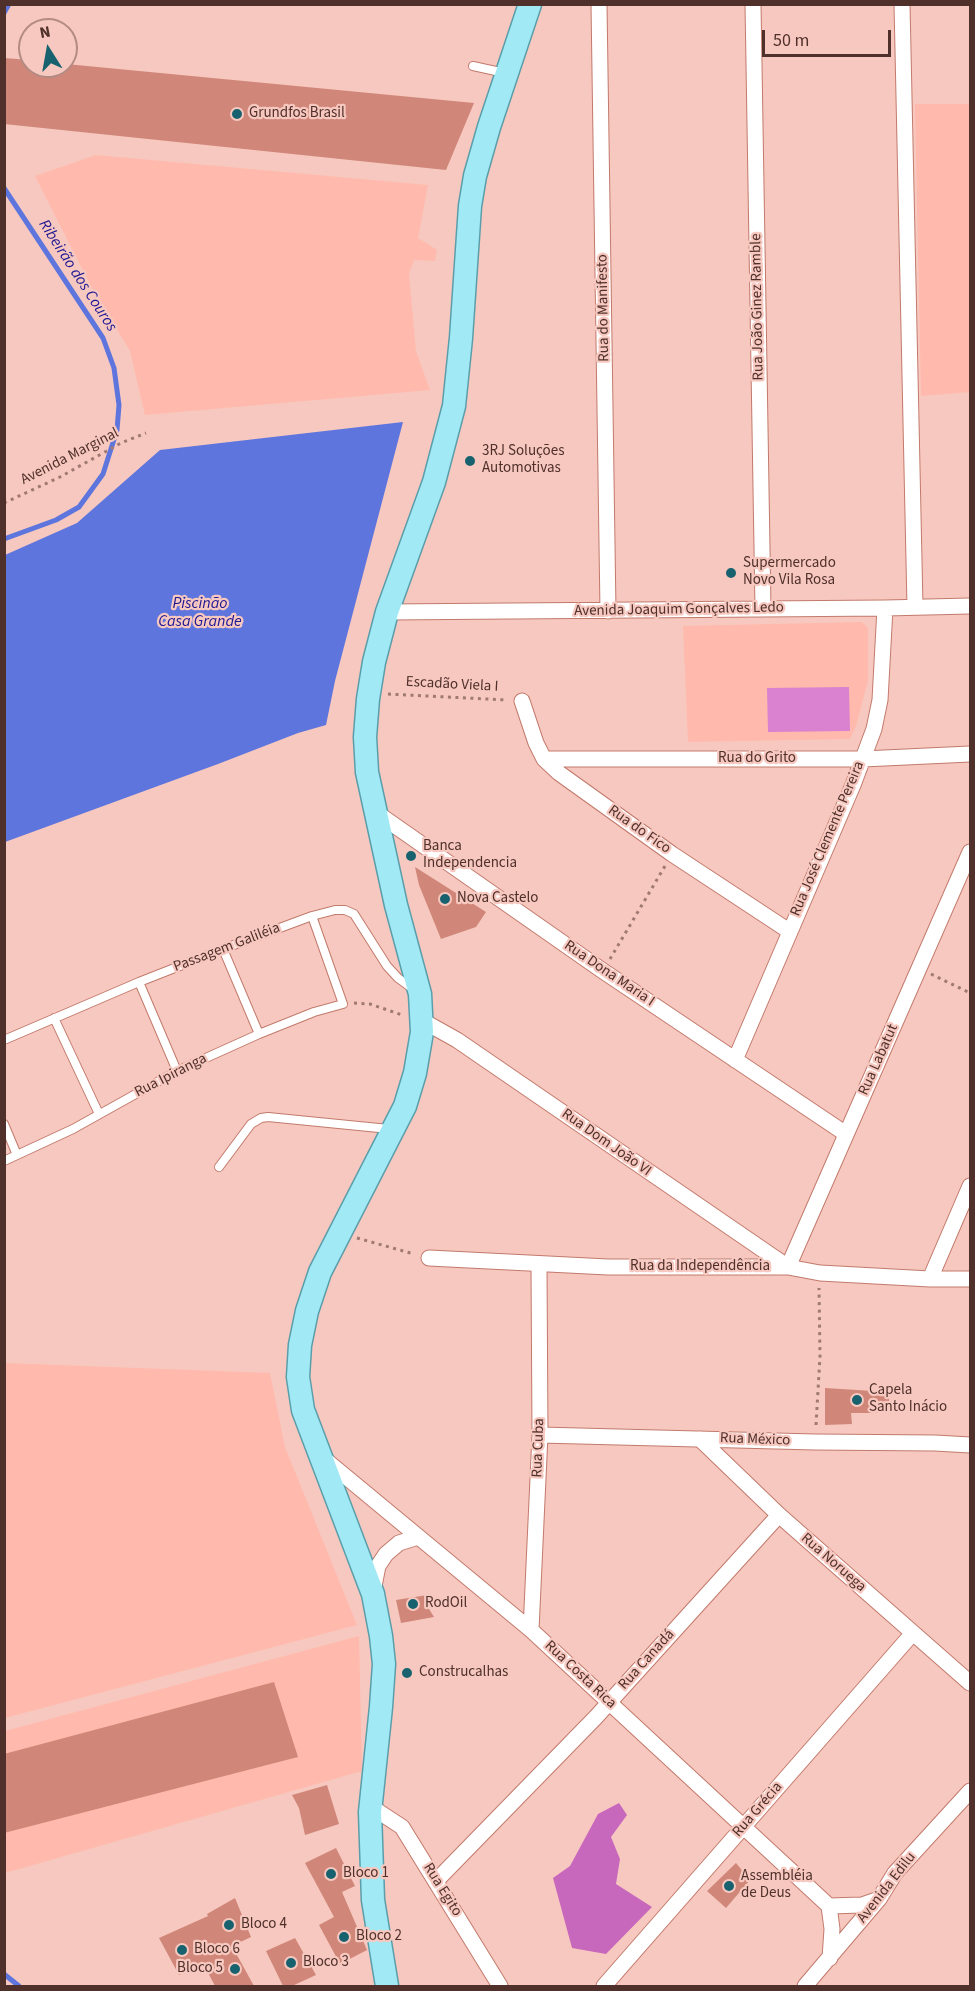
<!DOCTYPE html>
<meta charset="utf-8">
<style>
body{margin:0}
#map{position:relative;width:975px;height:1991px;overflow:hidden;background:#f7c8bf;font-family:"Source Sans 3",sans-serif}
canvas{display:block}
.frame{position:absolute;inset:0;border:6px solid #4f302a;pointer-events:none}
.north{position:absolute;left:18px;top:18px;width:60px;height:60px;box-sizing:border-box;background:#f7c8bf;border:2px solid #b48b83;border-radius:50%;rotate:349deg;font-size:16px;font-weight:700;line-height:24px;text-align:center;color:#4f302a}
.north::after{content:'';display:block;margin:auto;width:21px;height:27px;background:#18626f;clip-path:polygon(50% 0,100% 100%,50% 72%,0 100%)}
.scale{position:absolute;left:762px;top:30px;width:129px;height:27px;box-sizing:border-box;border:3px solid #4f302a;border-top:0;padding-left:8px;font-size:18px;line-height:21px;white-space:nowrap;color:#4f302a;-webkit-text-stroke:4px #f7c8bf;paint-order:stroke}
</style>
<div id="map">
<canvas width="975" height="1991"></canvas>
<div class="frame"></div>
<div class="north">N</div>
<div class="scale">50 m</div>
</div>
<script>
const context = document.querySelector('canvas').getContext('2d');
context.lineJoin = 'round';
function fillPath(path, color) { context.fillStyle = color; context.fill(path, 'evenodd'); }
const poly = rows => new Path2D(rows.map(r => 'M' + r).join(''));
function trace(path, color, width, dash) { context.strokeStyle = color; context.lineWidth = width; context.lineCap = dash ? 'butt' : 'round'; context.setLineDash(dash || []); context.stroke(path); }
function drawText(font, color, halo, rows, align = 'center') {
  context.font = font + ' "Source Sans 3",sans-serif'; context.lineWidth = 4.5; context.setLineDash([]); context.textBaseline = 'middle'; context.strokeStyle = halo; context.fillStyle = color; for (const [text, x, y, turn = 0] of rows) {
    context.save(); context.translate(x, y); context.rotate((+turn || 0) * Math.PI / 180); context.textAlign = isNaN(turn) ? turn : align; if (halo) context.strokeText(text, 0, 0); context.fillText(text, 0, 0); context.restore();
  }
}
fillPath(poly([
 [915,104,970,104,970,392,921,396],
 [96,155,428,185,418,238,437,250,435,261,414,260,409,274,416,351,430,390,145,415,130,351,94,292,35,176],
 [862,622,868,628,868,681,856,726,850,739,688,742,683,626],
 [5,1363,270,1373,285,1447,357,1625,5,1718],
 [359,1636,362,1771,5,1873,5,1731]
]), '#ffbaad');
fillPath(poly([
 [849,687,850,731,768,732,767,688]
]), '#da81d0');
fillPath(poly([
 [619,1803,627,1815,611,1837,620,1859,616,1884,652,1907,606,1954,572,1948,553,1878,570,1866,598,1814]
]), '#c768bd');
fillPath(poly([
 [403,422,335,681,326,725,298,733,218,764,5,842,5,555,77,523,160,450]
]), '#5d75dd');
trace(poly([
 [4,13,9,4],
 [4,188,103,338,114,368,119,405,117,430,103,474,79,507,56,520,4,539],
 [4,1974,19,1986]
]), '#5d75dd', 5);
fillPath(poly([
 [4,58,30,60,30,66,66,66,66,64,474,103,446,170,4,124],
 [415,867,486,912,476,927,441,939,419,885],
 [825,1388,889,1392,889,1409,874,1413,851,1413,852,1424,825,1425],
 [427,1595,429,1609,434,1617,401,1623,396,1600],
 [274,1682,298,1757,4,1833,4,1754],
 [327,1785,339,1824,305,1835,299,1808,292,1795],
 [336,1848,355,1886,342,1892,367,1950,340,1964,319,1925,334,1917,305,1863],
 [736,1863,750,1880,726,1908,707,1891],
 [235,1898,251,1937,232,1946,254,1986,215,1986,203,1963,179,1975,159,1938,208,1916,207,1914],
 [295,1938,316,1975,292,1986,283,1986,266,1951]
]), '#d08779');
const service = poly([
 [473,66,505,73],
 [223,949,259,1034],
 [139,982,177,1071],
 [54,1018,99,1114],
 [4,1040,139,982,223,949,312,916,335,910,345,910,354,914,387,966,398,978,413,989],
 [4,1124,17,1155],
 [4,1161,73,1129,177,1071,259,1034,314,1012,343,1004,312,916],
 [219,1167,251,1124,261,1118,268,1117,389,1129]
]);
const minor = poly([
 [599,4,608,611],
 [753,4,763,609],
 [902,4,915,607],
 [387,612,885,608,970,606],
 [522,701,536,743,544,759,559,773,672,854,789,931],
 [544,759,863,759,970,754],
 [374,811,603,971,846,1134],
 [423,1021,457,1040,788,1267,970,852],
 [735,1060,853,785,874,729,880,700,885,608],
 [429,1258,608,1267,788,1267,820,1273,930,1279,970,1279],
 [930,1279,970,1186],
 [540,1435,815,1442,935,1443,970,1445],
 [700,1439,779,1515,970,1683],
 [322,1457,531,1630,829,1906,832,1929,830,1958],
 [373,1591,378,1566,386,1554,399,1543,418,1537],
 [531,1630,540,1435,539,1265],
 [370,1806,402,1827,500,1986],
 [436,1881,596,1717,779,1515],
 [829,1906,862,1905,879,1899],
 [604,1986,913,1633],
 [805,1986,879,1899,895,1873,970,1791]
]);
const primary = poly([
 [387,1986,373,1900,370,1812,381,1707,384,1664,381,1636,373,1594,303,1410,298,1377,300,1345,307,1311,320,1272,405,1106,415,1073,422,1032,420,994,396,905,367,772,365,737,368,699,374,662,387,612,434,482,454,406,461,338,470,206,475,176,489,127,530,4]
]);
trace(service, '#c27a6c', 10);
trace(minor, '#c27a6c', 17);
trace(primary, '#5b9eaa', 25);
trace(poly([
 [4,503,60,477,121,443,146,433],
 [388,694,507,700],
 [610,959,665,866],
 [931,974,970,993],
 [354,1003,370,1004,402,1015],
 [357,1238,414,1254],
 [816,1425,820,1356,819,1288]
]), '#a07972', 3, [3, 4.5]);
trace(service, '#fff', 8);
trace(minor, '#fff', 15);
trace(primary, '#a1e9f5', 22);
for (const [x, y, r, color] of [
 [237,114,6,"#18626f"],
 [470,461,6,"#18626f"],
 [731,573,6,"#18626f"],
 [411,856,6,"#18626f"],
 [445,899,6,"#18626f"],
 [857,1400,6,"#18626f"],
 [413,1604,6,"#18626f"],
 [407,1673,6,"#18626f"],
 [331,1874,6,"#18626f"],
 [729,1886,6,"#18626f"],
 [229,1925,6,"#18626f"],
 [344,1937,6,"#18626f"],
 [182,1950,6,"#18626f"],
 [291,1963,6,"#18626f"],
 [235,1969,6,"#18626f"]
]) { const dot = new Path2D(); dot.arc(x, y, r, 0, 2 * Math.PI); context.fillStyle = color; context.fill(dot); trace(dot, '#f7c8bf', 2); }
drawText('15px', '#4f302a', '#f7c8bf', [
 ["Grundfos Brasil",249,114],
 ["3RJ Soluções",482,452],
 ["Automotivas",482,469],
 ["Supermercado",743,564],
 ["Novo Vila Rosa",743,581],
 ["Banca",423,847],
 ["Independencia",423,864],
 ["Nova Castelo",457,899],
 ["Capela",869,1391],
 ["Santo Inácio",869,1408],
 ["RodOil",425,1604],
 ["Construcalhas",419,1673],
 ["Bloco 1",343,1874],
 ["Assembléia",741,1877],
 ["de Deus",741,1894],
 ["Bloco 4",241,1925],
 ["Bloco 2",356,1937],
 ["Bloco 6",194,1950],
 ["Bloco 3",303,1963],
 ["Bloco 5",223,1969,"right"]
], 'left');
drawText('15px', '#4f302a', '#f7c8bf', [
 ["Rua João Ginez Ramble",758,307,-91],
 ["Rua do Manifesto",604,308,-91],
 ["Avenida Marginal",70,457,-27],
 ["Avenida Joaquim Gonçalves Ledo",679,610,-1],
 ["Escadão Viela I",452,685,3],
 ["Rua do Grito",757,759],
 ["Rua do Fico",639,830,35],
 ["Rua José Clemente Pereira",828,839,-67],
 ["Passagem Galiléia",227,948,-21],
 ["Rua Dona Maria I",609,974,34],
 ["Rua Labatut",879,1060,-66],
 ["Rua Ipiranga",171,1076,-27],
 ["Rua Dom João VI",606,1143,35],
 ["Rua da Independência",700,1267],
 ["Rua México",755,1440,2],
 ["Rua Cuba",539,1448,-88],
 ["Rua Noruega",833,1563,41],
 ["Rua Canadá",647,1660,-48],
 ["Rua Costa Rica",580,1675,43],
 ["Rua Grécia",758,1810,-49],
 ["Avenida Edilu",887,1888,-52],
 ["Rua Egito",442,1890,58]
]);
drawText('italic 16px', '#1d1794', '#f7c8bf', [
 ["Ribeirão dos Couros",77,276,57],
 ["Piscinão",200,604],
 ["Casa Grande",200,622]
]);
</script>
